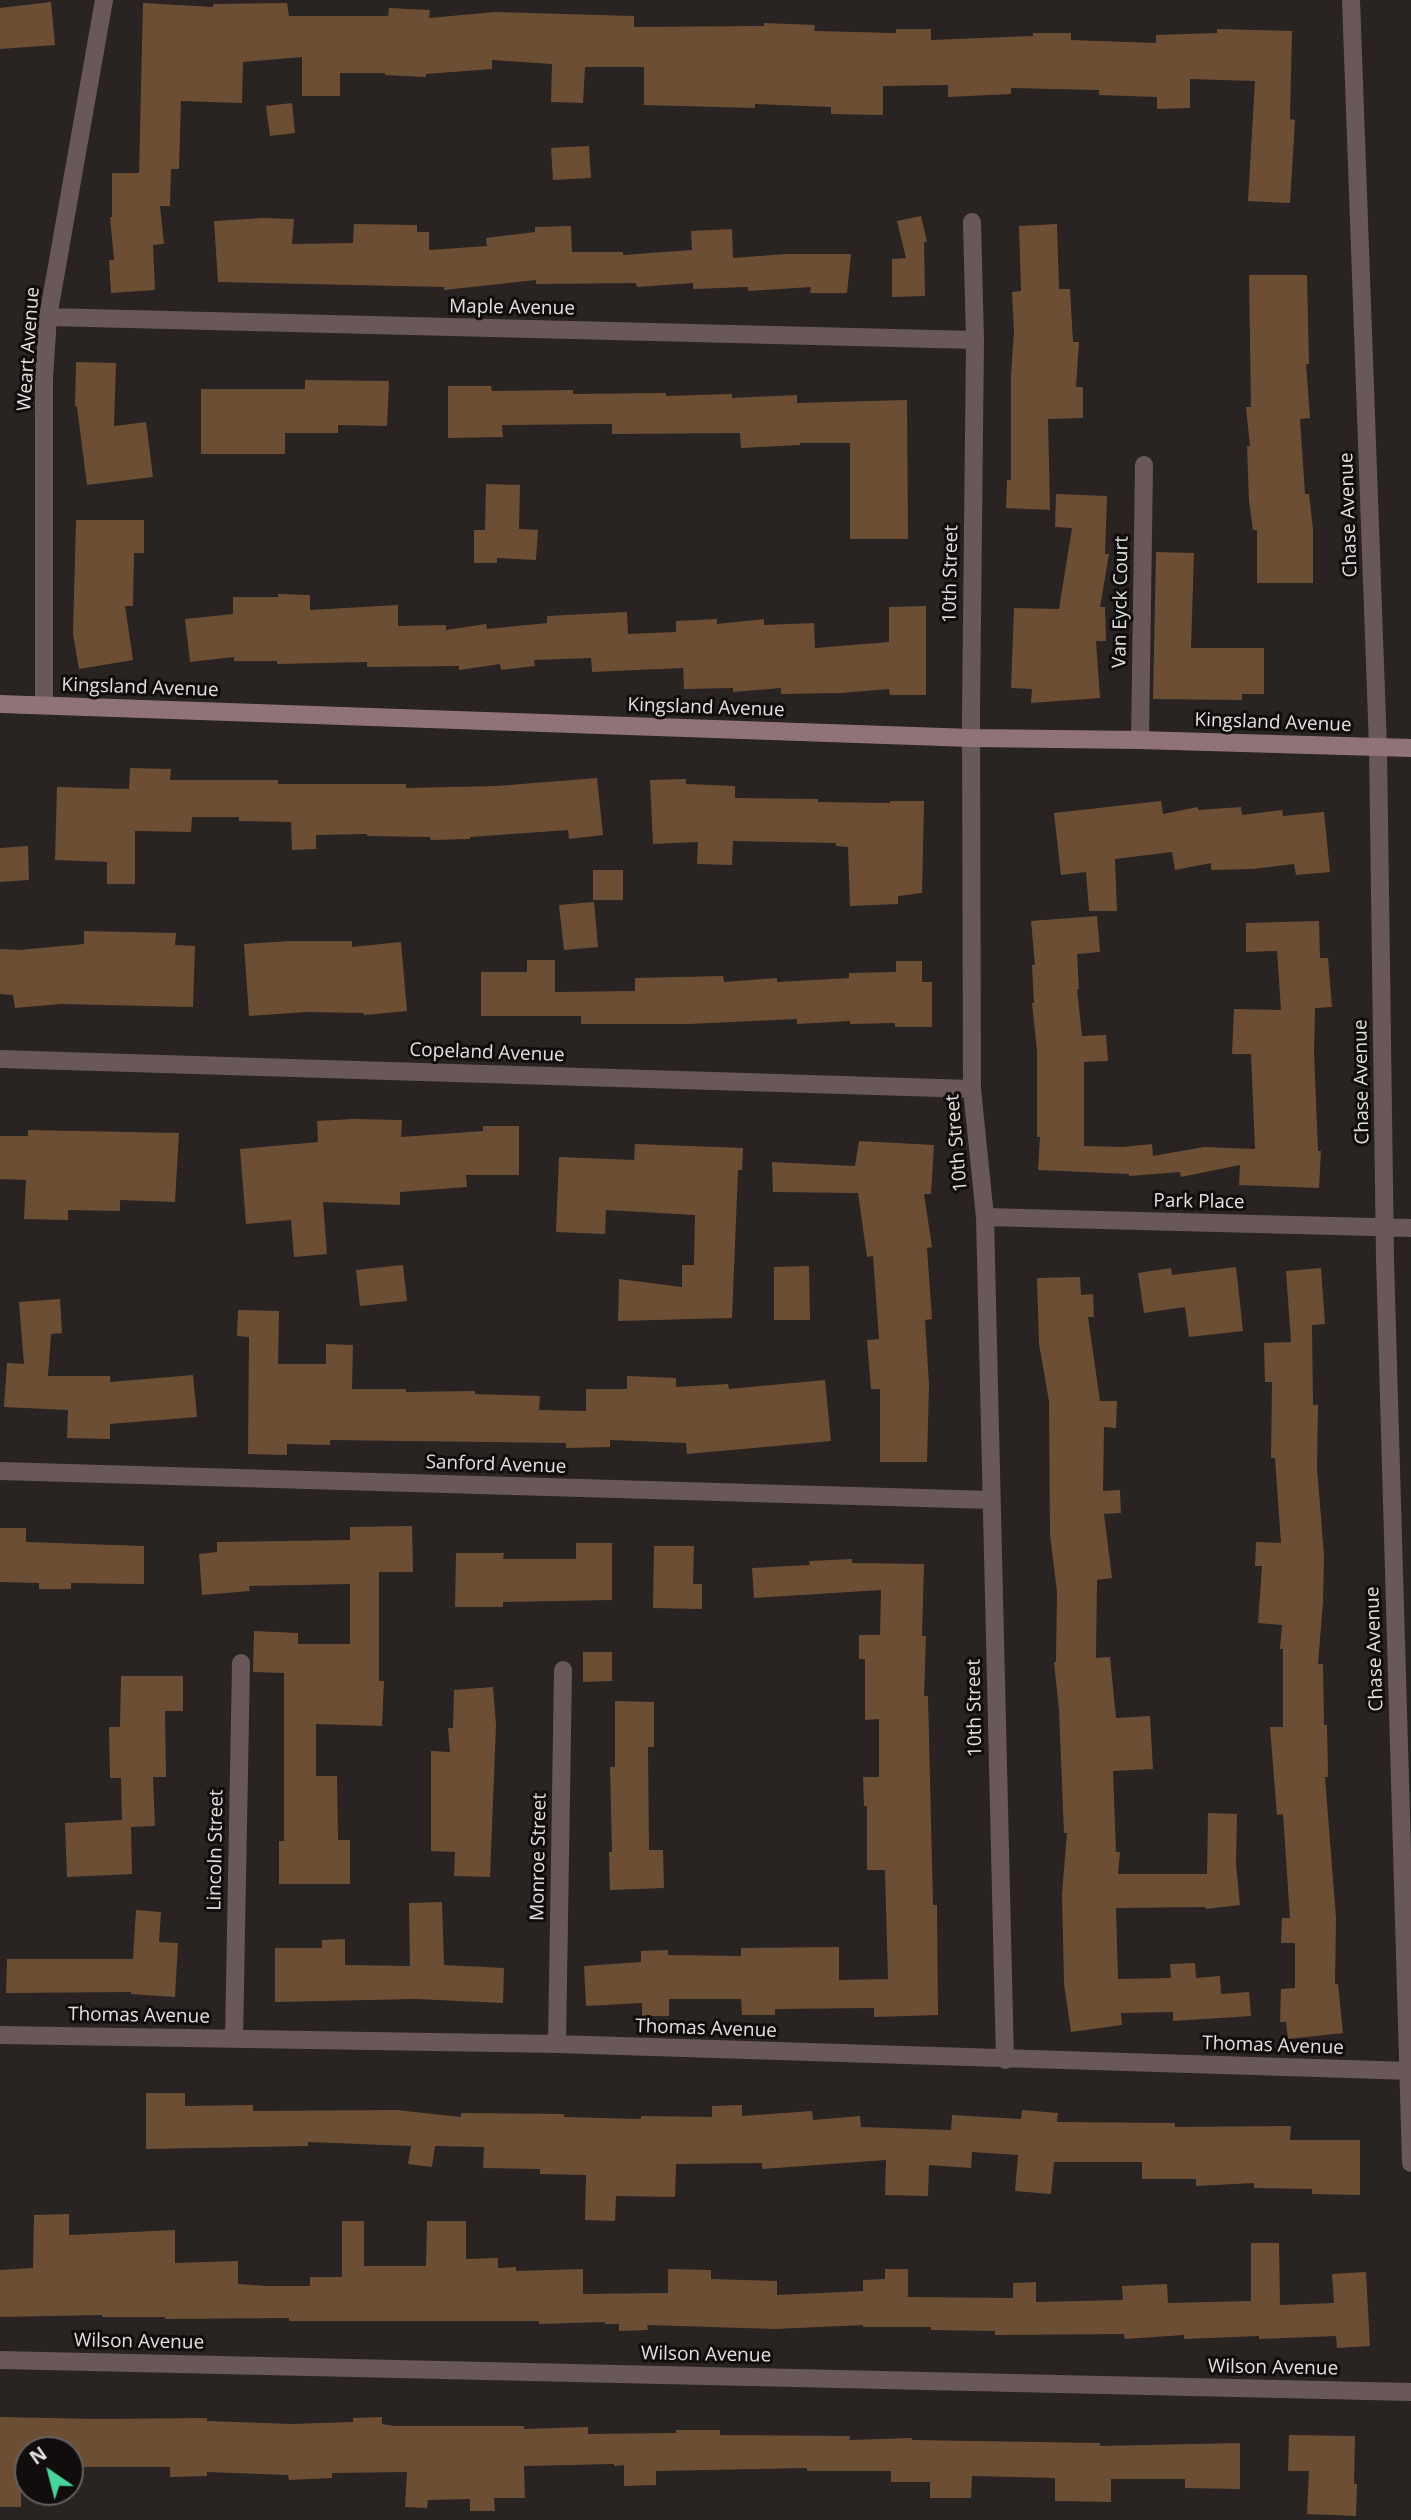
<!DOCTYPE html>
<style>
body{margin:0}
#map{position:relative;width:1411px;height:2520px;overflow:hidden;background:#292322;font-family:"Open Sans",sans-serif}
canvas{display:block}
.north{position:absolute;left:14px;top:2436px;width:70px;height:70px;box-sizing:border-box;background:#100d0c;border:2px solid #656160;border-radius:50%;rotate:325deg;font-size:19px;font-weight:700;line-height:28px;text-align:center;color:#e4e0df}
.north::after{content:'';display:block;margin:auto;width:24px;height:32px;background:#49d49c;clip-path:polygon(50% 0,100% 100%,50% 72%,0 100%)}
</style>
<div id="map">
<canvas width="1411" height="2520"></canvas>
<div class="north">N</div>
</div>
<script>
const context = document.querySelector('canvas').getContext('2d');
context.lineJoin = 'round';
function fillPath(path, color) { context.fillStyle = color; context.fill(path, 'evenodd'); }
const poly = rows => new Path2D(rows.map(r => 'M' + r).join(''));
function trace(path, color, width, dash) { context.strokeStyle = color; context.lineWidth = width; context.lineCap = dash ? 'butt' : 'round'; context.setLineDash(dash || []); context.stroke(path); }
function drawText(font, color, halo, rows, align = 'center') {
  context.font = font + ' "Open Sans",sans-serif'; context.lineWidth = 6; context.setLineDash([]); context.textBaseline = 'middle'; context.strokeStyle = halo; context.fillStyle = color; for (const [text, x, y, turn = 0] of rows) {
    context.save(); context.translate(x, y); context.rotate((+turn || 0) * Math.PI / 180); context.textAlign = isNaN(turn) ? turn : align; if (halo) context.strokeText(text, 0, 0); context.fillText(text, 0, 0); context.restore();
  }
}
fillPath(poly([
 [51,2,55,45,0,49,0,8],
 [143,3,213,7,213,4,287,3,289,16,388,16,389,8,430,10,429,18,495,12,634,16,634,27,764,26,764,23,815,25,814,31,896,33,896,29,931,29,931,40,1033,36,1033,33,1071,33,1071,40,1156,43,1156,35,1217,33,1217,29,1292,31,1290,119,1295,120,1290,203,1248,201,1255,81,1190,79,1190,108,1157,109,1157,97,1099,95,1099,90,1011,88,1011,94,948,97,948,85,883,86,883,115,831,114,831,107,755,104,755,108,644,105,644,67,585,67,583,103,551,102,552,64,492,60,492,69,426,74,426,77,385,75,385,73,340,73,340,96,302,96,302,57,243,62,242,103,181,101,179,169,171,169,170,206,160,206,164,244,153,245,155,290,111,293,109,260,114,260,110,217,112,217,112,173,139,173],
 [292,103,295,133,270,136,266,106],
 [589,146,591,178,553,180,551,148],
 [921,216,927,242,924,242,925,296,892,297,892,259,906,258,897,221],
 [263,218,294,219,292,244,353,243,354,224,417,225,417,232,429,232,429,250,487,246,486,238,535,232,535,227,571,226,572,252,623,252,623,255,692,250,691,231,732,229,733,258,786,254,851,254,847,293,810,293,811,287,748,291,748,287,693,289,693,283,637,287,636,283,536,284,536,280,444,290,444,287,218,282,214,221],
 [1057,224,1059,289,1070,289,1073,342,1079,342,1076,387,1083,387,1083,418,1048,419,1050,510,1006,508,1007,480,1011,480,1011,375,1014,331,1012,292,1021,291,1019,226],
 [1249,275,1307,275,1309,364,1306,364,1310,418,1300,419,1305,494,1309,494,1313,529,1313,583,1257,583,1257,530,1253,530,1249,501,1247,446,1250,446,1246,407,1251,407],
 [76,362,116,363,114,426,146,422,153,477,87,485,77,407,75,406],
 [305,380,389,381,387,426,338,425,338,433,285,433,285,454,201,454,201,389,305,389],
 [448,386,491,386,492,391,573,390,573,394,666,393,666,396,732,394,732,398,797,395,797,403,907,400,908,539,850,539,850,443,800,443,800,445,741,448,740,433,612,434,612,424,502,425,503,437,448,438],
 [486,484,520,485,519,529,538,530,536,560,497,558,497,563,474,563,474,530,485,530],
 [1056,494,1107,496,1105,554,1109,554,1100,607,1105,607,1106,641,1096,641,1100,698,1031,703,1032,689,1011,688,1014,608,1059,609,1072,528,1055,527],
 [76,520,144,520,144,553,134,553,133,606,125,606,133,660,79,669,73,634],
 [1156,552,1194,553,1191,648,1264,648,1264,694,1242,694,1242,700,1153,699],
 [278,594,310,595,310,610,398,605,398,626,446,625,446,630,486,624,487,629,547,623,547,616,627,612,628,634,676,632,676,621,717,619,717,624,764,619,764,625,814,623,815,648,889,642,889,607,926,606,926,695,890,695,889,689,841,693,781,694,781,688,733,692,733,688,684,689,683,668,592,672,591,658,534,660,535,666,501,670,500,664,459,670,459,666,367,667,367,662,277,664,277,661,234,661,234,657,190,662,185,619,233,614,233,597,278,597],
 [130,768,171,769,170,780,278,780,278,784,406,784,406,788,497,786,597,778,603,835,569,839,568,830,470,837,470,839,431,840,430,837,367,836,367,834,316,835,316,849,292,850,291,822,239,821,239,817,192,817,191,832,135,831,135,884,107,884,107,862,55,860,57,787,129,789],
 [686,779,686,784,735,786,735,798,818,799,818,802,890,803,890,801,924,801,922,893,898,896,898,904,850,906,848,847,836,846,836,843,733,841,732,865,697,864,698,842,653,844,650,780],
 [1161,801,1163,814,1198,807,1198,810,1241,807,1242,815,1282,810,1283,816,1324,812,1330,872,1296,875,1294,864,1253,869,1211,870,1211,863,1175,870,1172,852,1115,859,1117,911,1089,911,1086,872,1061,875,1054,813],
 [28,846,29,880,0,882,0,848],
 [593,870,623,870,623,900,593,900],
 [594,902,598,947,564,950,559,905],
 [1097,916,1100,952,1077,954,1079,989,1077,989,1082,1036,1106,1035,1108,1061,1084,1062,1084,1146,1123,1147,1152,1144,1153,1156,1204,1147,1255,1149,1251,1054,1232,1054,1234,1009,1281,1010,1277,951,1246,952,1246,923,1319,921,1320,958,1328,958,1332,1007,1315,1008,1314,1052,1318,1151,1321,1151,1319,1188,1239,1185,1240,1165,1181,1177,1180,1172,1129,1176,1129,1174,1038,1170,1040,1137,1037,1137,1037,1051,1032,1003,1034,1003,1032,965,1035,965,1031,921],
 [84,931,176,933,175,945,195,946,193,1007,61,1004,15,1008,13,995,0,994,0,949,19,950,84,944],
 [290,941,352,941,352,947,401,942,407,1011,364,1015,363,1013,306,1012,249,1016,244,944],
 [527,960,555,960,555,992,635,991,635,978,723,976,724,982,777,978,777,982,849,978,849,973,896,972,896,961,922,961,922,982,932,982,932,1027,895,1027,895,1023,850,1024,850,1021,797,1024,797,1019,689,1024,581,1024,581,1016,481,1016,481,972,527,972],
 [353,1119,402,1120,401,1137,483,1131,483,1126,519,1126,519,1175,466,1175,467,1187,400,1192,400,1205,323,1202,327,1254,294,1257,291,1220,246,1224,240,1149,318,1142,317,1121],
 [28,1130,179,1133,175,1202,120,1200,120,1211,68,1210,68,1220,24,1219,26,1180,0,1179,0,1136,28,1136],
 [859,1141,934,1145,931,1194,924,1194,932,1247,927,1248,932,1319,925,1320,929,1385,927,1462,880,1462,880,1389,871,1389,867,1340,879,1339,873,1256,867,1257,858,1193,773,1192,772,1162,855,1166],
 [635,1144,743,1148,742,1170,738,1170,732,1318,618,1321,619,1279,682,1287,682,1265,694,1265,695,1215,606,1210,605,1234,556,1232,559,1157,634,1160],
 [403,1265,407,1301,360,1306,356,1270],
 [809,1266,810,1320,774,1320,774,1267],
 [1236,1267,1243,1331,1189,1337,1185,1307,1144,1313,1138,1273,1171,1268,1172,1275],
 [1321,1268,1325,1324,1312,1325,1313,1405,1318,1405,1317,1468,1324,1555,1323,1602,1318,1664,1323,1664,1324,1725,1327,1725,1328,1777,1325,1777,1336,1918,1335,1984,1338,1984,1343,2033,1288,2039,1286,2022,1280,2022,1281,1989,1295,1988,1295,1943,1281,1943,1282,1918,1290,1918,1283,1814,1277,1815,1270,1727,1283,1727,1283,1649,1280,1649,1282,1625,1258,1623,1262,1566,1255,1566,1256,1542,1281,1543,1275,1458,1271,1458,1272,1382,1265,1382,1264,1343,1291,1342,1286,1271],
 [1080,1277,1081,1295,1093,1294,1094,1317,1088,1317,1100,1401,1117,1401,1116,1428,1104,1427,1103,1491,1120,1490,1121,1513,1104,1514,1112,1578,1097,1580,1096,1658,1110,1657,1116,1718,1150,1716,1153,1769,1113,1771,1116,1852,1120,1852,1118,1874,1207,1874,1208,1813,1237,1814,1236,1864,1240,1905,1206,1909,1205,1907,1116,1908,1118,1979,1171,1978,1170,1964,1195,1963,1196,1978,1220,1976,1221,1994,1249,1992,1251,2016,1173,2021,1173,2012,1121,2013,1122,2025,1071,2032,1064,1984,1062,1894,1067,1833,1064,1833,1059,1710,1054,1662,1056,1662,1057,1592,1050,1535,1049,1401,1039,1344,1037,1278],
 [60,1299,62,1333,51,1334,48,1376,110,1376,110,1382,193,1375,197,1417,110,1424,110,1439,67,1438,68,1410,4,1407,7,1363,24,1364,19,1302],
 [238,1310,279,1311,278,1364,326,1364,326,1344,353,1345,352,1389,406,1389,406,1392,475,1391,475,1394,540,1396,539,1410,586,1411,586,1389,627,1389,627,1376,676,1378,676,1387,728,1384,729,1389,825,1380,831,1441,687,1454,686,1443,610,1440,610,1447,566,1448,566,1443,330,1440,330,1445,287,1444,287,1455,248,1454,249,1337,237,1336],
 [412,1526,413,1572,379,1572,379,1681,384,1681,382,1726,316,1724,316,1776,337,1776,338,1840,350,1840,350,1884,279,1884,279,1841,284,1841,284,1673,253,1672,254,1631,298,1633,298,1644,350,1644,350,1584,249,1586,250,1591,202,1595,199,1554,217,1552,217,1542,350,1540,350,1527],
 [0,1528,26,1528,26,1542,144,1546,144,1584,71,1583,71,1589,39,1589,39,1583,0,1582],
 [576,1543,612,1543,612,1600,503,1602,503,1607,455,1607,456,1553,504,1553,503,1559,576,1559],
 [654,1546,694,1546,693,1584,702,1584,702,1609,653,1608],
 [852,1559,852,1563,924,1564,922,1636,926,1636,924,1696,928,1696,933,1905,937,1905,938,2015,874,2017,874,2008,775,2009,775,2015,742,2015,741,1999,669,1999,669,2016,642,2016,642,2003,586,2006,584,1966,641,1962,641,1951,668,1950,668,1955,741,1956,741,1948,839,1947,839,1980,888,1979,885,1870,867,1870,867,1806,864,1806,863,1777,879,1777,879,1719,865,1720,865,1659,859,1659,859,1635,880,1635,881,1590,754,1598,752,1568,810,1565,809,1561],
 [583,1652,612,1652,612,1681,583,1682],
 [121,1676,183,1676,183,1711,165,1711,166,1777,153,1777,155,1826,131,1827,132,1874,67,1877,65,1823,122,1820,121,1778,110,1778,109,1727,120,1727],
 [493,1687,496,1725,490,1877,454,1876,455,1852,431,1851,431,1751,450,1752,448,1728,453,1728,454,1690],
 [615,1701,654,1702,654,1747,648,1747,649,1850,663,1850,664,1888,610,1890,609,1852,612,1852,610,1767,615,1767],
 [442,1902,444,1965,504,1968,503,2003,416,1999,275,2002,275,1948,322,1948,322,1940,345,1939,345,1965,410,1966,409,1903],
 [136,1910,161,1912,159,1942,178,1943,175,1997,131,1994,131,1992,6,1993,7,1959,133,1959],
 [146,2093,185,2093,185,2106,253,2105,253,2111,397,2110,461,2117,461,2113,564,2114,564,2117,641,2119,641,2116,712,2117,712,2106,742,2105,742,2116,812,2111,813,2120,860,2116,861,2127,951,2130,952,2115,1021,2119,1022,2110,1058,2113,1057,2122,1175,2123,1175,2127,1291,2126,1290,2140,1360,2140,1360,2195,1312,2194,1312,2189,1254,2188,1254,2183,1196,2186,1196,2179,1142,2179,1142,2162,1054,2162,1051,2194,1015,2191,1018,2155,972,2152,971,2168,929,2165,928,2196,885,2195,886,2160,762,2169,762,2163,676,2164,675,2197,616,2196,615,2221,585,2220,586,2175,540,2174,540,2169,483,2168,484,2147,435,2146,432,2167,408,2164,411,2146,308,2142,308,2146,146,2149],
 [69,2214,69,2235,175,2230,175,2263,238,2261,238,2284,267,2286,310,2286,310,2277,342,2277,342,2221,364,2221,364,2266,426,2266,427,2221,466,2221,466,2259,498,2258,498,2268,516,2267,516,2271,583,2269,583,2294,668,2293,668,2269,711,2270,711,2279,777,2281,777,2295,863,2291,863,2280,885,2279,885,2269,908,2269,908,2297,1013,2298,1013,2283,1036,2282,1036,2302,1123,2300,1122,2286,1167,2284,1168,2303,1251,2301,1251,2243,1279,2243,1280,2305,1334,2303,1332,2274,1366,2272,1370,2346,1337,2348,1336,2336,1259,2339,1259,2336,1184,2339,1184,2335,1125,2339,1124,2334,995,2335,995,2331,931,2330,931,2327,863,2327,863,2325,775,2329,647,2325,648,2330,619,2331,619,2324,605,2324,605,2322,539,2324,539,2321,289,2321,289,2318,165,2319,165,2317,102,2317,102,2315,0,2317,0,2270,33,2268,34,2215],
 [0,2417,97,2419,207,2418,207,2421,291,2424,353,2422,353,2418,382,2417,382,2424,395,2426,524,2426,524,2429,588,2427,588,2434,676,2433,676,2430,720,2430,720,2435,850,2436,849,2440,912,2438,912,2440,1100,2443,1100,2446,1240,2443,1240,2489,1185,2488,1185,2479,1111,2479,1111,2502,1055,2501,1055,2478,972,2476,971,2498,930,2498,930,2482,891,2482,891,2471,807,2471,807,2468,656,2471,656,2485,624,2486,624,2465,614,2466,614,2464,524,2466,525,2498,494,2498,495,2511,470,2511,470,2499,428,2500,427,2508,405,2507,407,2472,332,2473,332,2478,289,2480,288,2475,207,2472,207,2476,170,2477,170,2467,72,2467,72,2452,70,2450,21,2450,21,2507,0,2507],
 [1289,2435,1355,2436,1354,2484,1357,2484,1356,2516,1307,2514,1309,2471,1288,2471]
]), '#6c4e35');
trace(poly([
 [1351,0,1378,747,1385,1259,1411,2163],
 [972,222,975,340,971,714,972,1089,985,1217,1005,2060],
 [48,317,975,340],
 [44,705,44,378,48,317,104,0],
 [1140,740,1144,465],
 [0,1059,972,1089],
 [985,1217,1411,1228],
 [0,1471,991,1500],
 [0,2035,557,2044,1411,2071],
 [234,2039,241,1663],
 [557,2044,563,1670],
 [0,2360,1411,2392]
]), '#695759', 18);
trace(poly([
 [0,704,971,738,1140,740,1411,748]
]), '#907377', 18);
drawText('19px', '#e4e0df', '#100d0c', [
 ["Maple Avenue",512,308,1],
 ["Weart Avenue",29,349,-86],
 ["Chase Avenue",1349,515,-92],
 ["10th Street",951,574,-89],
 ["Van Eyck Court",1121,602,-89],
 ["Kingsland Avenue",140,688,2],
 ["Kingsland Avenue",706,708,2],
 ["Kingsland Avenue",1273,723,2],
 ["Copeland Avenue",487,1053,2],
 ["Chase Avenue",1362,1082,-91],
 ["10th Street",957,1143,-95],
 ["Park Place",1199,1202,1],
 ["Sanford Avenue",496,1465,2],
 ["Chase Avenue",1375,1649,-92],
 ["10th Street",975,1708,-91],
 ["Lincoln Street",216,1850,-89],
 ["Monroe Street",539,1857,-89],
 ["Thomas Avenue",139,2016,1],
 ["Thomas Avenue",706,2029,2],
 ["Thomas Avenue",1273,2046,2],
 ["Wilson Avenue",139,2342,1],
 ["Wilson Avenue",706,2355,1],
 ["Wilson Avenue",1273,2368,1]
]);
</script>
